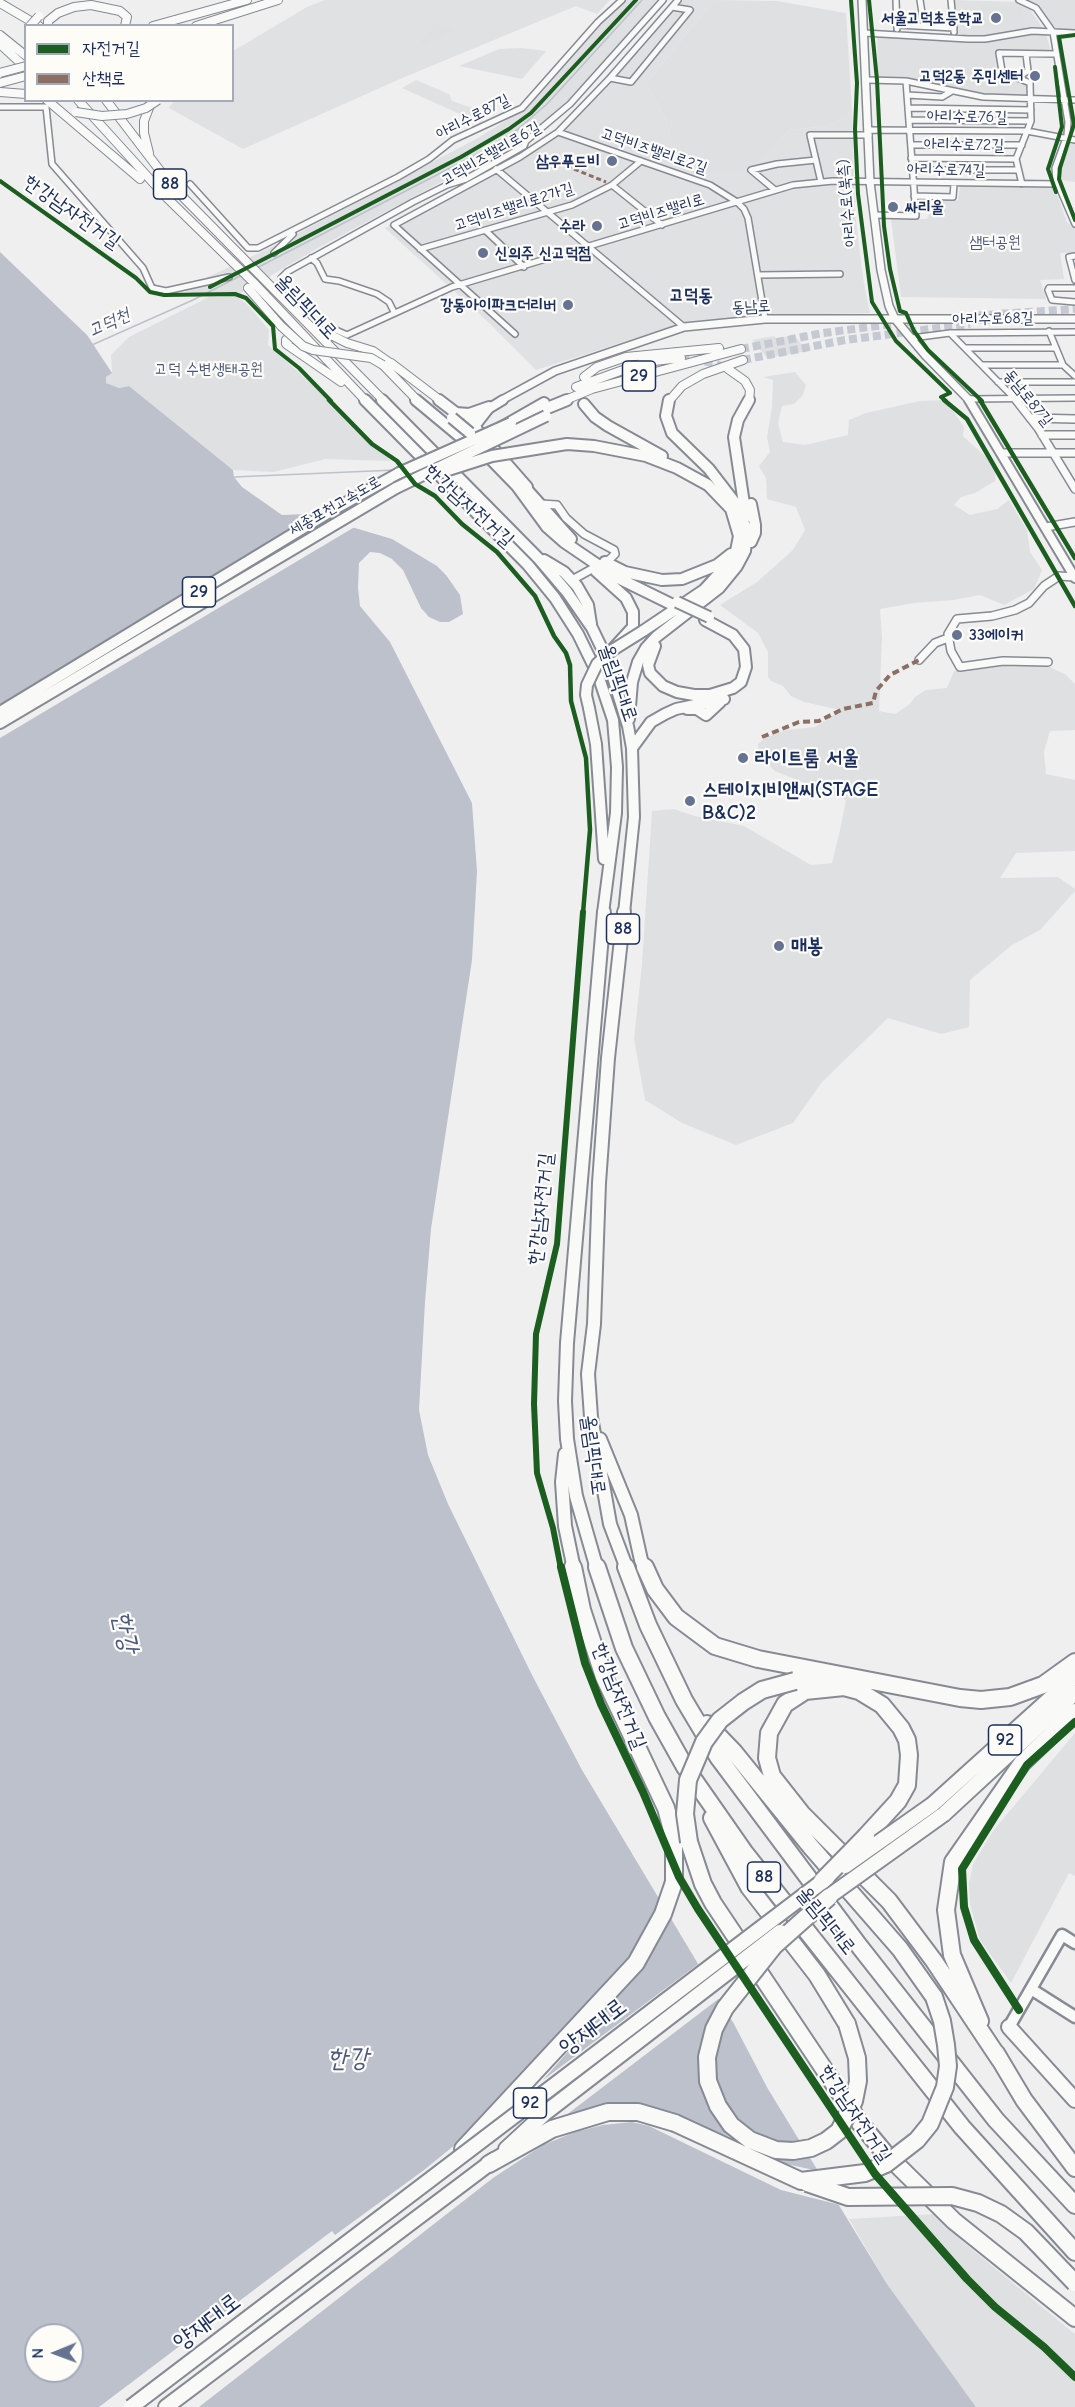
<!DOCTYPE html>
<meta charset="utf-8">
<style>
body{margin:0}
#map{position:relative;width:1075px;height:2407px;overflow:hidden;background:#efefef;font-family:"Comic Neue","Poor Story",sans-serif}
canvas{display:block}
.legend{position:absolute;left:24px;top:24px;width:210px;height:78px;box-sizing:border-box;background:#fdfcf7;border:2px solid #a3aaba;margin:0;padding:8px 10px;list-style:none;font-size:18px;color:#1b2f5e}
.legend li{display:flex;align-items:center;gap:12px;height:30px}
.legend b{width:30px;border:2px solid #a3aaba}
.north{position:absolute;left:24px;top:2323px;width:60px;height:60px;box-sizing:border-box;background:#fdfcf7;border:2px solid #a3aaba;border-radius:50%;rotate:269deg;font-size:16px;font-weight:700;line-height:24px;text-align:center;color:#1b2f5e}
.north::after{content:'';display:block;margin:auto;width:21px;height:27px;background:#657291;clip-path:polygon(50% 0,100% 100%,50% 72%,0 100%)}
</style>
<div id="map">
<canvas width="1075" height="2407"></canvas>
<ul class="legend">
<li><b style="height:8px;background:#1b5e20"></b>자전거길</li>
<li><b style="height:8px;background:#8d6e63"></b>산책로</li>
</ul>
<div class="north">N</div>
</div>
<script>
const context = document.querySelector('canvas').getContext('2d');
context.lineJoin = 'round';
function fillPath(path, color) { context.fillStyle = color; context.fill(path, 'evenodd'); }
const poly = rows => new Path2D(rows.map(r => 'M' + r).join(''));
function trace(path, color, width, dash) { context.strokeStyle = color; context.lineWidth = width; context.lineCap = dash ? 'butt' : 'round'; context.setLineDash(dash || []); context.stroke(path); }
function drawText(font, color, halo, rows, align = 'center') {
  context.font = font + ' "Comic Neue","Poor Story",sans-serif'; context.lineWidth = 4.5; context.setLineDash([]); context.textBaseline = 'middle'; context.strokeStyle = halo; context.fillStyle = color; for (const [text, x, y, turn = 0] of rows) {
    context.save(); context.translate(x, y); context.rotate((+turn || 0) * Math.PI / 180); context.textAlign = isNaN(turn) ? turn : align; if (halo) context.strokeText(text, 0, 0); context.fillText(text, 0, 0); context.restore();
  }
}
fillPath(poly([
 [325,0,610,0,597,14,576,6,400,79,243,149,169,108,174,101,232,100,233,51,307,7],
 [683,0,714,0,646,84,666,119,671,139,754,162,790,130,827,126,847,117,852,111,855,212,863,278,870,313,754,315,677,325,536,370,488,322,385,228,523,158,558,134,599,94],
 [953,0,1020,2,1028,6,1044,30,984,37,957,37],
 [416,80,449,94,452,101,490,114,480,123,402,88],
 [1069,144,1075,144,1075,182,1061,180,1061,168]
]), '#dfe1e2');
fillPath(poly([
 [625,0,658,0,559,110,529,135,318,248,236,296,248,305,269,330,268,345,315,387,352,426,391,461,325,459,274,472,233,470,129,386,119,388,106,383,106,377,112,372,111,355,129,337,209,297,180,290,268,249,478,138,524,109,567,60],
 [714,0,777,1,846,13,852,111,847,117,827,126,790,130,755,162,741,170,714,174,694,159,671,139,666,119,646,84],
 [1026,0,1075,0,1075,30,1057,30,1038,7],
 [981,7,1021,8,1025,30,985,28],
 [437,23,455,29,415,50],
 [1038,33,1046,34,1051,51,996,50,997,72,1026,85,1026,96,985,95,878,78,877,36,985,41],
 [522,48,546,51,522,79,459,66,499,49],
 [960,186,1054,186,1067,222,1075,229,1075,253,1060,253,1064,279,1040,280,1046,299,901,297,891,219,927,219,936,199,958,200],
 [794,335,807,351,767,358,752,340,774,336,777,339],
 [795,372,806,385,803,395,794,404,782,406,778,423,783,442,805,445,848,435,849,420,866,413,920,401,945,400,964,427,963,436,996,466,995,481,975,493,961,497,954,505,970,515,997,509,1009,500,1027,530,1030,552,1042,570,1034,589,1004,605,980,595,954,600,914,603,880,609,882,638,879,711,895,714,910,704,915,697,926,690,947,688,954,671,981,665,1043,664,1065,674,1075,684,1075,730,1050,731,1044,752,1046,774,1075,780,1075,851,1016,853,1000,878,1058,877,1075,889,1075,891,1040,930,1012,945,970,980,969,1027,941,1034,888,1018,822,1082,793,1123,736,1145,682,1123,645,1100,634,1039,642,964,652,811,674,809,695,816,744,826,811,865,832,863,840,830,846,800,775,771,764,760,759,752,758,744,765,738,786,730,815,727,838,712,836,709,804,702,791,696,783,686,771,681,768,677,768,652,758,633,720,605,757,582,793,550,805,530,796,507,767,499,766,478,759,466,770,452,767,437,772,407,773,380,763,377],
 [1075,1733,1075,1876,1069,1873,1011,1983,980,1940,970,1904,969,1884,973,1864,993,1831],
 [935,2214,962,2241,1075,2334,1075,2407,976,2407,887,2284,849,2219]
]), '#dee0e2');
fillPath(poly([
 [0,252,87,335,112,373,106,377,106,383,119,388,129,386,233,470,234,477,242,487,282,515,308,514,392,539,437,566,446,575,460,595,463,614,449,622,440,622,429,617,421,608,403,570,392,559,380,553,370,552,359,563,358,588,360,606,390,642,472,803,477,871,472,960,431,1229,425,1302,419,1410,428,1455,448,1504,532,1675,582,1770,734,2024,768,2089,887,2284,976,2407,0,2407],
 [36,2335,72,2335,72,2371,36,2371]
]), '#bdc1cc');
fillPath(poly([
 [319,515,358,525,0,738,0,705],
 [701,1962,721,1997,561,2119,645,2106,661,2109,730,2137,777,2162,823,2172,844,2206,781,2190,649,2126,632,2122,603,2125,575,2132,543,2145,493,2178,199,2407,99,2407,332,2231,335,2235,424,2170,472,2131,643,1966,543,2080]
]), '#efefef');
trace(poly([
 [247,273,487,149,517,130,547,104,642,0],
 [92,345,193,300,242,275],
 [234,477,395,470]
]), '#bdc1cc', 1.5);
trace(poly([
 [953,317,1075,309],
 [741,349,823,333,909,322],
 [681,358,714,363,728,369],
 [743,360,845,340,970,324]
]), '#c5c9d2', 8, [8, 4]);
const minorFar2 = poly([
 [896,0,897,29],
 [920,0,924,26],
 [951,0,954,32],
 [1019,0,1036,8,1053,32,1068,122,1067,135,1055,168,1056,180,1075,224],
 [897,25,954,28],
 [864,33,968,39,985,39,1032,31,1075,33],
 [610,78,631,82,690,10,672,7],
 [1017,78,1028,71,1026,54],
 [867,80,906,81,983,97,1075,100],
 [907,95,942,97,952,91],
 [0,107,46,107,52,164,143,268,152,288,166,291,229,277],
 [908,108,1031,110],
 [909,120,1031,121],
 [869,130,1027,131,1075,140],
 [558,132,710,185,737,202,744,209,748,218,765,319],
 [911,145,1022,145],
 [911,158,1016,159],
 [496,169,684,327],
 [912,170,1018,170],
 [821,182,810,135,869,135],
 [190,184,248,248,258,248,398,177,429,159,453,140,522,108,598,22,622,0],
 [1022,184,1016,159,1031,121,1030,83,1002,71,999,53,1057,54],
 [612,185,662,225],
 [775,190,751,170,777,164,816,160],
 [914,196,953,197,954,184],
 [874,215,916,216,906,81],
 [486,231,524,267],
 [420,249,572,205,612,185,641,161],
 [274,253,293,234],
 [1075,256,1069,257,1075,280],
 [311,258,317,263,325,279,339,281,377,294,389,302,394,312],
 [758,275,840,274],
 [1075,288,1049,288,1048,290,1052,300,1075,302],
 [283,297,281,278,287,272,413,202,447,185,466,179,524,146,526,141,570,104,663,0],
 [329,327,347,335,452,287,793,185,833,181,1057,184],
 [1049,331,1063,365,1075,376],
 [950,333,1017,401],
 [515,334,394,225,520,157,558,132,610,78,678,0],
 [912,338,950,333,1075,332],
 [965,348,1055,348],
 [982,365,1063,365],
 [998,382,1075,382],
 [969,399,1075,398]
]);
const minorFar1 = poly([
 [1016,400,1038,428,1075,489],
 [1030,418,1075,419],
 [1042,435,1075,435],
 [1001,453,1075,453],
 [541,504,557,505,566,518,584,534,614,550,615,554,610,559,572,580],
 [1046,527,1075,522],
 [919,660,935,643,948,638],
 [1048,662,1003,661,960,667,951,651,948,634,957,619,992,616,1015,610,1029,603,1044,586,1059,576,1075,577]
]);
const minor = poly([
 [1031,1989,1075,2017],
 [1009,2027,1062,1935,1075,1943]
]);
const majorFar2 = poly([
 [862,0,870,182,881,270,889,306,895,319,925,355,970,401],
 [500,401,555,371,684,327,765,319,1075,319]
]);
const majorFar1 = poly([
 [969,400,1075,578],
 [455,429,503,400]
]);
const major = poly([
 [933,1804,1075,1676],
 [944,1814,1075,1693],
 [1009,2027,1075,2100],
 [506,2149,545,2113],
 [166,2407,494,2160]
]);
const highwayFar3 = poly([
 [0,3,39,26],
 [48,26,48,21,58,13,74,7,91,5,120,11,127,17,125,26],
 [153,26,247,0],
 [196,26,278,0],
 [0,35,26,56],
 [0,44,26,68],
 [0,83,26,76],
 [0,92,26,94],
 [47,100,140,179],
 [78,100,167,198,254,283,366,401],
 [106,100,171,185,384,401],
 [149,153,144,133,144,121,152,100],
 [248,288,281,326],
 [323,331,347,343,373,351,393,365],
 [291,339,286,340,286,344,341,382],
 [391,363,441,401],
 [383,365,418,401],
 [728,369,745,381,750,390,749,401],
 [584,377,597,367,626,357,719,348],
 [576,387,645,362,681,358],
 [563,401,592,389,741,349],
 [669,401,682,386,703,374,743,360]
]);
const highwayFar2 = poly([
 [365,400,528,565,555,598,578,634,598,675,613,720,617,767,616,813,603,913],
 [382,400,539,559,567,592,592,628,608,661,628,726,632,748,634,817,624,913],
 [416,400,475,449],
 [439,400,456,413,469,414,489,407,475,425,477,430,527,487],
 [584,404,595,417,608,426,662,456],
 [540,411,567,400],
 [502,427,544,403],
 [548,447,567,444,594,446,646,456,677,468,708,485,731,509,739,536,735,556,704,590,643,631],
 [482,450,517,486,547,527,564,542,614,576,673,605],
 [521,483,571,539],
 [751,504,755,525,755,533,751,542],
 [746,517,734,437,738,420,749,400],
 [544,560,564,572,577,586,588,605,591,624],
 [605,562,625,572,662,580,682,579,717,565,731,554],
 [596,571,626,598,633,612,633,627,612,650],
 [655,646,648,665,650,673,663,686,677,692,694,695,710,695,733,688,741,682,746,667,744,649,733,635,705,620],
 [589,708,596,744,604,859],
 [687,709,697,709,706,715,720,702],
 [0,712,331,511,399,473],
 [629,719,632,682,638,662,646,648,656,637,719,588,737,566,745,551,747,531,736,504,709,469,672,433,666,416,669,400],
 [0,723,396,488],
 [632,748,651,722,665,714,676,709,724,699]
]);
const highwayFar1 = poly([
 [624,912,608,1058,599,1183,594,1324,588,1374,591,1417,610,1524,627,1569],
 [600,1439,631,1515,641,1560,645,1569],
 [565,1454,562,1482,565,1526,574,1569],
 [597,1569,576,1496,567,1439,565,1401,567,1343,604,912]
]);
const highway = poly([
 [597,1567,624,1648,657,1717,685,1767,745,1853,962,2127,1075,2252],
 [626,1567,648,1625,684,1700,718,1757,860,1947,996,2120,1075,2205],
 [645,1567,655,1589,676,1617,715,1646,758,1659,960,1698,981,1700,1010,1697,1043,1685,1075,1662],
 [795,1681,834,1678],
 [707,1724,734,1752,811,1847,900,1949,934,1997],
 [712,1818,749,1887,817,1975,847,2024],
 [866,1836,898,1801,907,1785,909,1755,907,1740,901,1728,882,1705,859,1691,844,1687,805,1691,785,1704,769,1733,767,1758,772,1776,802,1814,889,1901,934,1961,1000,2060],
 [689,1842,703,1884,713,1903,860,2123,884,2152,954,2221,1075,2318],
 [980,2021,952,1955,946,1910,953,1862,1022,1763,1075,1712],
 [996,2053,1024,2100,1075,2168],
 [463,2149,636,1963,663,1914,674,1882,674,1838,666,1808,604,1677,582,1610,573,1567],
 [489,2164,552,2129,608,2112,638,2112,675,2123]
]);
trace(minorFar2, '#868a93', 8);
trace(minorFar1, '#868a93', 10);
trace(minor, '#868a93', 15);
trace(majorFar2, '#868a93', 10);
trace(majorFar1, '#868a93', 12);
trace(major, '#868a93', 18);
trace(highwayFar3, '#868a93', 10);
trace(highwayFar2, '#868a93', 14);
trace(highwayFar1, '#868a93', 16);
trace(highway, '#868a93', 20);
trace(minorFar2, '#f9f9f8', 5);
trace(minorFar1, '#f9f9f8', 7);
trace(minor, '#f9f9f8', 10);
trace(majorFar2, '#f9f9f8', 7);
trace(majorFar1, '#f9f9f8', 8);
trace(major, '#f9f9f8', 14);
trace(highwayFar3, '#f9f9f8', 8);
trace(highwayFar2, '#f9f9f8', 10);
trace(highwayFar1, '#f9f9f8', 12);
trace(highway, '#f9f9f8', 16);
const majorBridge = poly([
 [845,1866,933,1804],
 [824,1900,944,1814],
 [545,2113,780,1932],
 [131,2407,827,1878]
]);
const highwayBridgeFar2 = poly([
 [30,26,39,16],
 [0,73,26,66],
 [76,112,102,116,127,114,146,108,158,100],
 [281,326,303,346,313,350,371,358,383,365]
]);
const highwayBridgeFar1 = poly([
 [452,418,470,433],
 [399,473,511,423],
 [439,473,492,456,548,447],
 [396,488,546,416],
 [677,602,709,617],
 [589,708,586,695,587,685,597,664,611,651,643,631]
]);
const highwayBridge = poly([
 [689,1842,685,1814,688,1780,704,1742,720,1720,743,1702,762,1690,795,1681],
 [822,1881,866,1836],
 [829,1897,774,1946,725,2008,714,2029,707,2057,708,2081,718,2106,731,2125,750,2140,776,2150,793,2151,811,2148,826,2141,839,2131,854,2101,858,2081,857,2058,847,2024],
 [675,2123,801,2181,865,2173,886,2164,917,2140,930,2124,945,2087,948,2066,946,2045,942,2021,934,1997],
 [807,2183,848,2197,952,2196,978,2203,1001,2214,1026,2232,1075,2283]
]);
trace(majorBridge, '#868a93', 18, []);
trace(highwayBridgeFar2, '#868a93', 10, []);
trace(highwayBridgeFar1, '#868a93', 14, []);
trace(highwayBridge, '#868a93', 20, []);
trace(majorBridge, '#f9f9f8', 14);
trace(highwayBridgeFar2, '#f9f9f8', 8);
trace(highwayBridgeFar1, '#f9f9f8', 10);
trace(highwayBridge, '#f9f9f8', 16);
trace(poly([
 [537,154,606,182]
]), '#8d6e63', 3, [5, 3]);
trace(poly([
 [762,737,799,722,819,721,843,709,873,703,876,691,890,675,919,660]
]), '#8d6e63', 4, [7, 4]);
trace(poly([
 [851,0,857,83,855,129,858,194,872,302,896,341,950,393,941,397,946,401],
 [869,0,877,80,884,226,890,269,900,311,906,313,914,331,928,350,982,401],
 [1075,35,1059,37,1074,124,1060,168,1059,179,1075,220],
 [1055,67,1062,127,1048,169,1056,192],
 [0,181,136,278,150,292,164,295,235,294,246,298,273,326,275,349,299,368,331,401],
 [210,287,461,157,509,129,531,113,636,0]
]), '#1b5e20', 4);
trace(poly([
 [329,400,372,444,397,461,415,484,435,496,462,524,497,552,535,596,554,636,566,653,570,665,571,701,586,758,590,830,583,913],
 [944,400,967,419,1075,606],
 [980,400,1075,558]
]), '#1b5e20', 4.5);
trace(poly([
 [561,1569,553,1528,537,1473,534,1404,536,1334,557,1244,583,912]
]), '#1b5e20', 6);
trace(poly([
 [561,1567,585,1663,601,1704,643,1792,679,1877,698,1909,875,2174,967,2279,995,2307,1044,2347,1075,2377],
 [1019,2010,974,1940,964,1907,962,1869,1027,1765,1075,1722]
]), '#1b5e20', 8);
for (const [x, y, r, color] of [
 [996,18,6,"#657291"],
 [1035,76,6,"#657291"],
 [612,161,6,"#657291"],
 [893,207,6,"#657291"],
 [597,226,6,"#657291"],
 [483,253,6,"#657291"],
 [568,305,6,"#657291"],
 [957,635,6,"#657291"],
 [743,758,6,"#657291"],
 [690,801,6,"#657291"],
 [779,946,6,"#657291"]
]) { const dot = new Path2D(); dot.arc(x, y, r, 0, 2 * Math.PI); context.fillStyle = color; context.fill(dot); trace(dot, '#fdfcf7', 2); }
drawText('bold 16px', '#1b2f5e', '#fdfcf7', [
 ["서울고덕초등학교",984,18],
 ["고덕2동 주민센터",1023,76],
 ["삼우푸드비",600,161],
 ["싸리울",905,207,"left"],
 ["수라",585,226],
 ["신의주 신고덕점",495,253,"left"],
 ["강동아이파크더리버",556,305],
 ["33에이커",969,635,"left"]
], 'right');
drawText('16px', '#1b2f5e', '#fdfcf7', [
 ["아리수로87길",473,117,-27],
 ["아리수로76길",967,117,1],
 ["아리수로72길",964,145,1],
 ["고덕비즈밸리로2길",654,151,19],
 ["고덕비즈밸리로6길",491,154,-30],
 ["아리수로74길",946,170,1],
 ["아리수로(북측)",847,203,-95],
 ["고덕비즈밸리로2가길",514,207,-18],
 ["고덕비즈밸리로",661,212,-17],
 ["동남로",751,307,-3],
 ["아리수로68길",993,319,-1],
 ["동남로87길",1028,398,51],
 ["세종포천고속도로",335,506,-30]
]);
drawText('16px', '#48587c', '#fdfcf7', [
 ["샘터공원",995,242],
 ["고덕 수변생태공원",209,369]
]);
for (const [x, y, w] of [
 [170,184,33],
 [639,376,33],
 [199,592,33],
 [623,929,33],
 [1005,1740,33],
 [764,1877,33],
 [530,2103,33]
]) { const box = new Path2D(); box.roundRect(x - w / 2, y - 15, w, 30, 4.5); context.fillStyle = '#fdfcf7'; context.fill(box); trace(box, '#1b2f5e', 1.5); }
drawText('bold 18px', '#1b2f5e', null, [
 ["88",170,184],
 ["29",639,376],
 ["29",199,592],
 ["88",623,929],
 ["92",1005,1740],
 ["88",764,1877],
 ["92",530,2103]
]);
drawText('bold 18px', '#1b2f5e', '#fdfcf7', [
 ["고덕동",691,296]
]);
drawText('italic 18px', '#4c5b7f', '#fdfcf7', [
 ["고덕천",109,323,-25]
]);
drawText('20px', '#1b2f5e', '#fdfcf7', [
 ["한강남자전거길",72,212,35],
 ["올림픽대로",306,307,47],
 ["한강남자전거길",469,506,42],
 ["올림픽대로",618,683,71],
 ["한강남자전거길",541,1209,-84],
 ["올림픽대로",593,1455,82],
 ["한강남자전거길",619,1696,68],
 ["올림픽대로",826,1921,51],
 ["한강남자전거길",855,2114,56]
]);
drawText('bold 20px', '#1b2f5e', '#fdfcf7', [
 ["라이트룸 서울",755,758],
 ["스테이지비앤씨(STAGE",702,790],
 ["B&C)2",702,813],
 ["매봉",791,946]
], 'left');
drawText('24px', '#1b2f5e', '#fdfcf7', [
 ["양재대로",593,2027,-37],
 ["양재대로",207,2322,-37]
]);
drawText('italic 26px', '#4c5b7f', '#fdfcf7', [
 ["한강",125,1632,78],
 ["한강",348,2059]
]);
</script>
